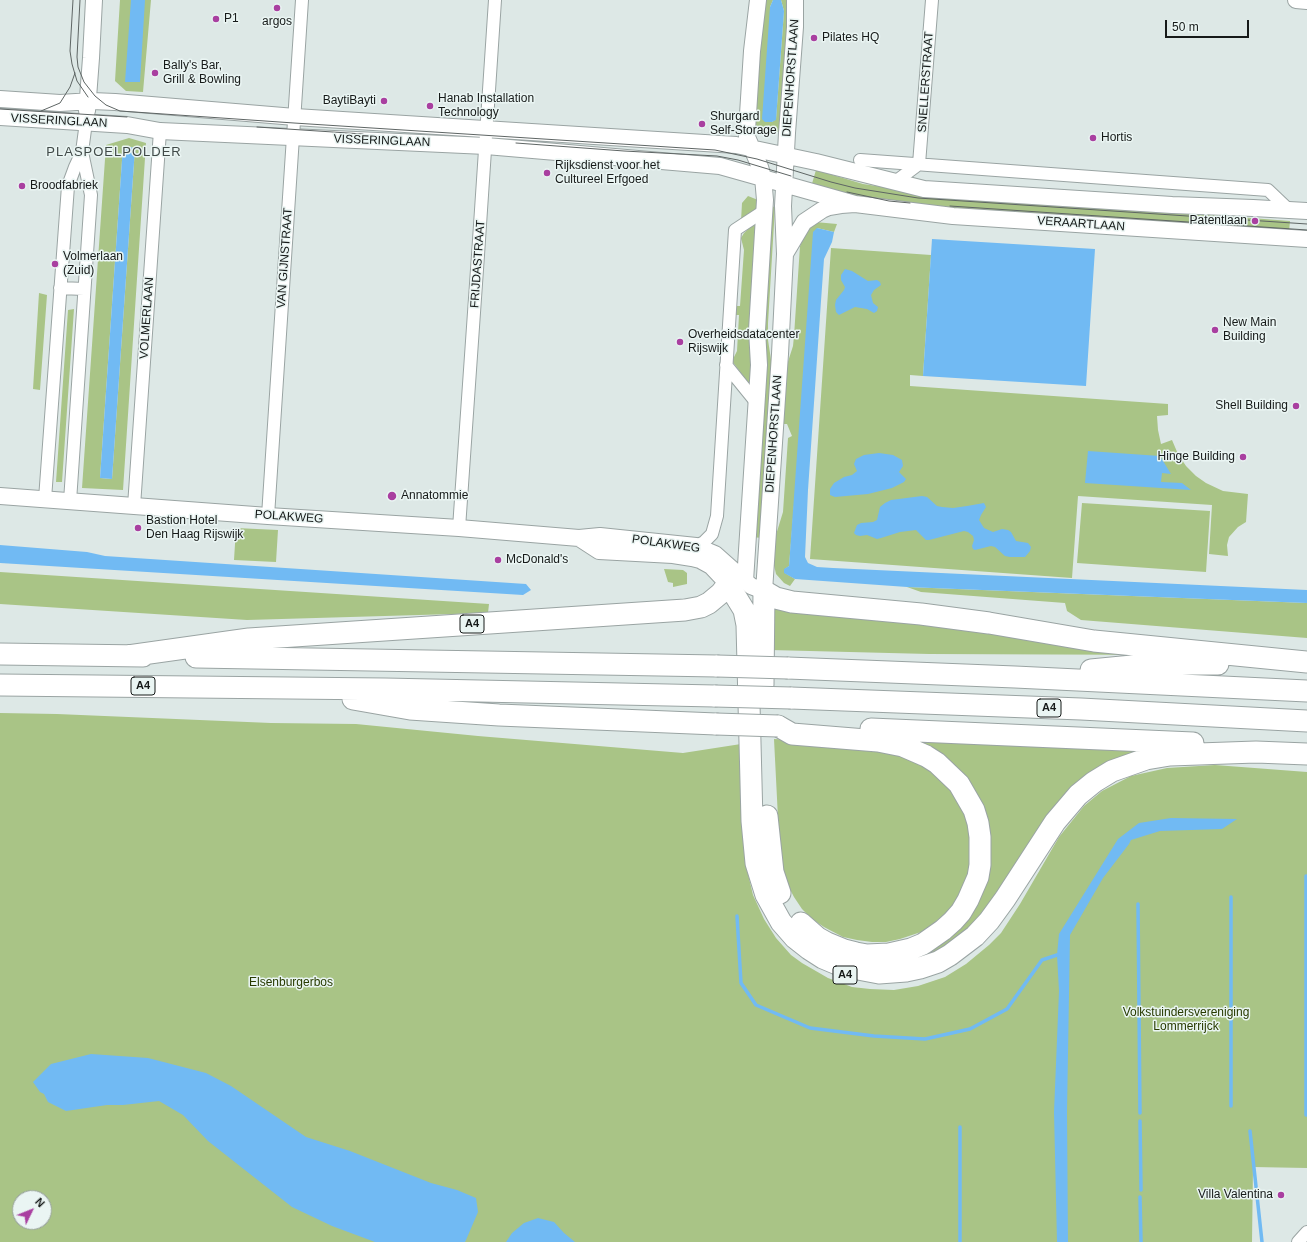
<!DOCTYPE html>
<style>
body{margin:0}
#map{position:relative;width:1307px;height:1242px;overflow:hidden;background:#dde8e6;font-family:Helvetica,sans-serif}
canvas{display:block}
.north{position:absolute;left:12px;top:1190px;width:40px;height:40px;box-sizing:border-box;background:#eaf5f3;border:1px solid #959d9c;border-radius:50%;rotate:47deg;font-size:11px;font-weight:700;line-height:16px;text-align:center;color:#161a19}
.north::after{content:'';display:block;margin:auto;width:14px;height:18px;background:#a93fa0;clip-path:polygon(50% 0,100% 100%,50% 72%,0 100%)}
.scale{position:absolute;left:1165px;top:20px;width:84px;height:18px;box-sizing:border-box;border:2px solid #161a19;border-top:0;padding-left:5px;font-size:12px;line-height:14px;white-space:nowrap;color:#161a19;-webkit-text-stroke:3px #eaf5f3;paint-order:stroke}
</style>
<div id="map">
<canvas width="1307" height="1242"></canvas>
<div class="north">N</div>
<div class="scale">50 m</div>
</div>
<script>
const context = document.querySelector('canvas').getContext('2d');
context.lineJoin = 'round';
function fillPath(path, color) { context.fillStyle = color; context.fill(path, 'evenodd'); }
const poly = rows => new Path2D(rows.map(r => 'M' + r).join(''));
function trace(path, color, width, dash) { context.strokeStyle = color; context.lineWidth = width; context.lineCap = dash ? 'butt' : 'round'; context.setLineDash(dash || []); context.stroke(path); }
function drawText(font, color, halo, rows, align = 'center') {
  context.font = font + ' Helvetica,sans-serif'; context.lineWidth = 3; context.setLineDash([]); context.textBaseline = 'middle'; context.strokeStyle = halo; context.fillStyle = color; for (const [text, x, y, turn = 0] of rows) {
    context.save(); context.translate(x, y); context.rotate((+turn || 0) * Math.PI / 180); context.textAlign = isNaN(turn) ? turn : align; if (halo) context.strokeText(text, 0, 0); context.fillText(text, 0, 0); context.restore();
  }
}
fillPath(poly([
 [120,0,151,0,143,92,126,91,115,81],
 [763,0,773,0,770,7,772,122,776,119,784,11,781,0,791,0,780,132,752,129],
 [129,138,146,143,123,490,82,488,106,145],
 [123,146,135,148,112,479,100,478],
 [816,170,863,184,903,190,1212,211,1212,215,1290,221,1289,232,912,206,878,202,811,187],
 [748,196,758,200,757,208,741,221,742,203],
 [770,206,775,207,768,323,768,340,772,366,761,538,753,537],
 [757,221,752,374,751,387,746,382,747,381,732,361,737,351,739,315,735,315,736,306,740,306,744,250,741,238,744,233],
 [815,222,837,224,834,232,817,228,789,566,785,569,785,573,795,579,790,586,784,583,776,574,773,561,775,538,783,512,788,438,792,436,787,424,781,424,785,371,793,346,794,336,800,246,806,231],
 [831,248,931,255,923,376,910,375,910,386,1168,404,1168,415,1157,416,1158,430,1161,444,1172,440,1178,454,1186,466,1196,476,1206,483,1223,491,1248,494,1246,522,1238,527,1229,537,1227,545,1228,556,1209,554,1212,505,1078,496,1072,578,810,559],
 [39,293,47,295,40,390,33,389],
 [74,309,62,482,56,482,68,310],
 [1082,503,1210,511,1206,572,1077,563],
 [236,528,278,530,276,562,234,560],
 [664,569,683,570,687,573,687,584,673,587,673,583,668,582],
 [0,572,489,604,488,613,247,620,0,604],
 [907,587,1307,603,1307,638,1081,620,1067,611,1065,603,921,592],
 [768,608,962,629,1185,655,929,654,770,650],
 [0,713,57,714,271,723,356,724,478,736,683,753,741,744,745,861,753,895,764,919,776,938,791,955,802,963,828,978,852,987,870,989,894,990,918,986,945,977,966,964,989,945,1001,933,1020,904,1059,837,1084,806,1102,791,1131,776,1167,768,1215,765,1307,772,1307,1168,1253,1167,1252,1242,0,1242],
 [20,1198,44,1198,44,1222,20,1222],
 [774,739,875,744,942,773,971,822,970,872,958,898,949,910,933,924,921,932,900,939,886,942,872,942,857,940,843,937,824,927,812,919,802,909,794,897,784,878,779,838],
 [908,741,1137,748,1139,753,1123,758,980,925,919,965,829,954,948,937,987,831]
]), '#a9c486');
fillPath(poly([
 [131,0,145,0,140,82,125,82],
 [773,0,781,0,784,11,776,120,772,122,765,122,762,119,770,7],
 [123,146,135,148,112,479,100,478],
 [817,228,834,232,832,242,824,259,821,301,808,490,805,557,808,563,817,567,833,568,1307,590,1307,603,907,587,795,579,784,573,784,569,789,566,813,232],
 [932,239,1095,249,1086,386,923,376],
 [845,269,852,271,868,281,877,280,880,282,881,285,874,290,871,295,873,303,878,307,877,311,874,313,867,309,855,307,839,315,836,312,835,305,836,300,844,290,845,287,841,280,841,275],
 [1088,451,1160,456,1171,474,1162,473,1161,482,1182,483,1191,490,1085,483],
 [879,453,893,455,902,460,903,466,899,472,906,479,904,482,892,488,868,494,835,497,830,495,830,489,834,483,844,477,852,475,857,471,854,464,856,459,864,455],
 [922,496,927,497,937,506,942,507,953,508,967,506,984,503,986,507,981,515,979,520,984,528,993,532,1002,529,1008,530,1011,532,1016,541,1028,543,1031,547,1030,551,1025,557,1010,557,1005,556,995,547,991,546,975,550,973,549,972,546,974,540,973,536,968,532,964,531,929,540,926,540,916,530,900,532,881,538,877,539,867,535,860,536,856,535,854,533,857,525,861,523,873,522,877,520,880,507,885,503,891,500],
 [0,545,87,552,105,556,526,584,531,590,523,595,0,563],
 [1171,818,1237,819,1222,829,1160,831,1131,840,1129,844,1103,878,1070,935,1067,1112,1068,1242,1057,1242,1054,1112,1059,991,1057,955,1059,934,1118,839,1139,823],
 [91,1054,148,1058,206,1073,231,1086,306,1137,350,1151,431,1183,457,1190,476,1198,478,1212,466,1240,465,1242,375,1242,332,1226,292,1207,208,1141,183,1115,159,1101,123,1105,107,1105,66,1111,48,1102,44,1094,40,1092,33,1082,51,1064],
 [538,1218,554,1222,564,1233,575,1242,506,1242,512,1233,524,1223]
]), '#71baf3');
trace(poly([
 [1306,876,1306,1115],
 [1231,897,1231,1106],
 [1138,904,1140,1113],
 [737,916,741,983,756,1005,810,1028,874,1036,925,1039,970,1029,1007,1009,1042,960,1057,955],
 [1140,1121,1141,1190],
 [1250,1131,1262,1242],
 [1140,1197,1141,1242],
 [960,1242,960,1127]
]), '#71baf3', 3.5);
const street = poly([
 [860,160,1268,190,1289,210],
 [919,164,932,0],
 [895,182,919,164],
 [60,288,84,289],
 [726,365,756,402],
 [45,499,68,186,75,167,82,152],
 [70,501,91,195,82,152,86,122],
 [134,506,160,131],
 [268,516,302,0],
 [459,528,478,255,495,0],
 [696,546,704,542,712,534,717,516,735,230,764,211],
 [1298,1242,1307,1232]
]);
const secondary = poly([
 [1296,0,1307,1],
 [0,99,60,103,92,101,115,102,295,117,736,145,816,162,924,189,1172,205,1253,208,1307,211],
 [87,111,91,58,94,0],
 [0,117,127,125,160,131,486,146,720,166,855,204],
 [785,254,804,222,822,210,829,207,841,205,855,204,953,216,1307,239],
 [0,496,268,516,459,528,579,538,600,536,696,546,715,554,751,586,764,591,780,354,785,254,783,206,787,133,795,27,795,0],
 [579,538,599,551,673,555,692,558,700,560,711,566,728,584,734,573],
 [745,581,759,365,757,330,765,200,763,177,760,167,747,137,747,130,752,51,758,0]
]);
const highway = poly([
 [764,591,776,598,792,602,921,614,989,623,1094,641,1307,662],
 [0,654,143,656],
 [128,656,249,639,685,610,701,607,709,603,721,593,728,584,744,610,747,625,752,821,756,863,766,895,781,922,795,938,809,949,823,958,842,966,879,973,906,971,920,968,938,962,950,955,975,936,989,921,1005,899,1055,822,1078,795,1094,782,1112,771,1146,759,1170,755,1256,752,1307,754],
 [196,657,717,666],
 [788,668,1015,677,1307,691],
 [1091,670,1153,664,1218,664],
 [0,685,385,689,715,696],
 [763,685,764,591],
 [791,698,1081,709,1307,721],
 [353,699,410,709,499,715,716,724],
 [778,726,792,734,878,741,903,746,926,756,937,763,959,784,974,810,978,823,980,837,980,865,978,877,968,900,961,912,953,921,943,930,923,944,911,949,889,954,867,955,856,953,844,950,827,943,818,938,801,923],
 [871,729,1193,743],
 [767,816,773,872,780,893]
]);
trace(street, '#9aa4a3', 14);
trace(secondary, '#9aa4a3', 18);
trace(highway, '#9aa4a3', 23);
trace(street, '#fff', 12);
trace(secondary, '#fff', 16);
trace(highway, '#fff', 21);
trace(poly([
 [73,0,70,51,72,64,77,81,88,97],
 [80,0,77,57,78,67,84,82,95,96,106,105,120,111,294,123,715,150,757,159,831,182,855,188,918,198,1307,224],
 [0,109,127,117],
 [41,111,60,103,70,87,75,73],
 [257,127,363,134],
 [516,143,624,151,717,156,738,160,791,176],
 [847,192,889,201,910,203],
 [950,206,1307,230]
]), '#5e6564', 1);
const highwayBridge = poly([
 [717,666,788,668],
 [715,696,791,698],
 [716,724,778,726]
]);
trace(highwayBridge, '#9aa4a3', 23, []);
trace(highwayBridge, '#fff', 21);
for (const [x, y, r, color] of [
 [277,8,4,"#a93fa0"],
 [216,19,4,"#a93fa0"],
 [814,38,4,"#a93fa0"],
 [155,73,4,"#a93fa0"],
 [384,101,4,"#a93fa0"],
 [430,106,4,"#a93fa0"],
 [702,124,4,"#a93fa0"],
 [1093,138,4,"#a93fa0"],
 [547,173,4,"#a93fa0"],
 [22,186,4,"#a93fa0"],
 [1255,221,4,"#a93fa0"],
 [55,264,4,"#a93fa0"],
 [1215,330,4,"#a93fa0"],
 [680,342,4,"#a93fa0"],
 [1296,406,4,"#a93fa0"],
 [1243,457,4,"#a93fa0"],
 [392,496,5,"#a93fa0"],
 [138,528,4,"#a93fa0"],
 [498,560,4,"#a93fa0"],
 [1281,1195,4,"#a93fa0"]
]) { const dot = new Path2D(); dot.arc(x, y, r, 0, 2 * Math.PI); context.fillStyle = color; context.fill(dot); trace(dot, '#eaf5f3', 1.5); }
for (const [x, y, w] of [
 [472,624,24],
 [143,686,24],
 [1049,708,24],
 [845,975,24]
]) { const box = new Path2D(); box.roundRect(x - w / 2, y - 9, w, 18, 3); context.fillStyle = '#eaf5f3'; context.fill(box); trace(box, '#161a19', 1); }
drawText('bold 11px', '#161a19', null, [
 ["A4",472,624],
 ["A4",143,686],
 ["A4",1049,708],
 ["A4",845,975]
]);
drawText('12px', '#161a19', '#eaf5f3', [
 ["P1",224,19],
 ["argos",277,22,"center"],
 ["Pilates HQ",822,38],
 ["Bally's Bar,",163,66],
 ["Grill & Bowling",163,80],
 ["Hanab Installation",438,99],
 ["Technology",438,113],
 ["BaytiBayti",376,101,"right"],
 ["Shurgard",710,117],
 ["Self-Storage",710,131],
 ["Hortis",1101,138],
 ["Rijksdienst voor het",555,166],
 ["Cultureel Erfgoed",555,180],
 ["Broodfabriek",30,186],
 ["Patentlaan",1247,221,"right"],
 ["Volmerlaan",63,257],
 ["(Zuid)",63,271],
 ["New Main",1223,323],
 ["Building",1223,337],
 ["Overheidsdatacenter",688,335],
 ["Rijswijk",688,349],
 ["Shell Building",1288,406,"right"],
 ["Hinge Building",1235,457,"right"],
 ["Annatommie",401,496],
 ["Bastion Hotel",146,521],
 ["Den Haag Rijswijk",146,535],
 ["McDonald's",506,560],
 ["Villa Valentina",1273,1195,"right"]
], 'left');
drawText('12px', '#161a19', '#eaf5f3', [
 ["DIEPENHORSTLAAN",791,78,-86],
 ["SNELLERSTRAAT",926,82,-86],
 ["VISSERINGLAAN",59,121,3],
 ["VISSERINGLAAN",382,141,2],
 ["VERAARTLAAN",1081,224,4],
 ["VAN GIJNSTRAAT",285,258,-86],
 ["FRIJDASTRAAT",478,264,-86],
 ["VOLMERLAAN",147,318,-86],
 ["DIEPENHORSTLAAN",774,434,-86],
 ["POLAKWEG",289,517,4],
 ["POLAKWEG",666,544,8]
]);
drawText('12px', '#283b00', '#eaf5f3', [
 ["Elsenburgerbos",291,983],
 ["Volkstuindersvereniging",1186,1013],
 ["Lommerrijck",1186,1027]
]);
context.letterSpacing = '1px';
drawText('13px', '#414a48', '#eaf5f3', [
 ["PLASPOELPOLDER",114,152]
]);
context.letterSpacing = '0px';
</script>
